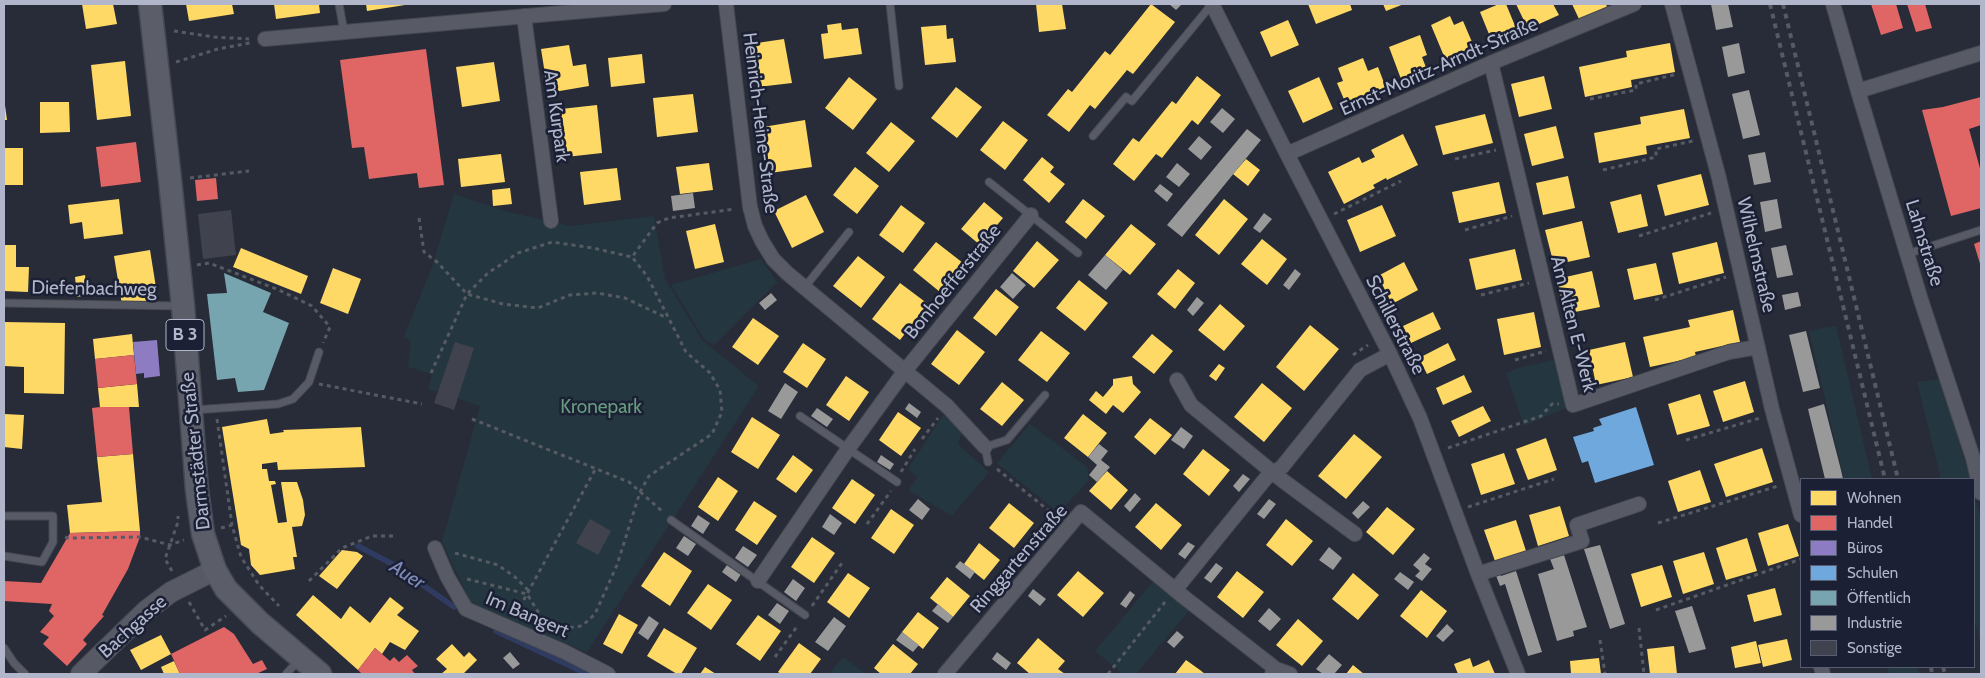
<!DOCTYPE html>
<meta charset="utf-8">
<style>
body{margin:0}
#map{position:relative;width:1985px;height:678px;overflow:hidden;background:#282c38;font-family:Cabin,sans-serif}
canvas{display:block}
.frame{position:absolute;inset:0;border:5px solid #b1b6ca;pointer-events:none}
.legend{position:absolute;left:1800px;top:478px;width:175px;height:190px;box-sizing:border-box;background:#1b2034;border:1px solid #575c70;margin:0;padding:6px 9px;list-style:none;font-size:15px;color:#b1b6ca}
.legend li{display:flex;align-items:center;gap:10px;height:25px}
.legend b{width:25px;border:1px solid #575c70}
</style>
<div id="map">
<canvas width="1985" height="678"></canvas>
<div class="frame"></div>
<ul class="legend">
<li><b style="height:14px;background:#ffd966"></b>Wohnen</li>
<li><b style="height:14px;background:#e06666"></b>Handel</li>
<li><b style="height:14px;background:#8e7cc3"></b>Büros</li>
<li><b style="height:14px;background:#6fa8dc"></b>Schulen</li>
<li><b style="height:14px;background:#76a5af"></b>Öffentlich</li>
<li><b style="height:14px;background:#999"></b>Industrie</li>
<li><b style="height:14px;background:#40424e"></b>Sonstige</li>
</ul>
</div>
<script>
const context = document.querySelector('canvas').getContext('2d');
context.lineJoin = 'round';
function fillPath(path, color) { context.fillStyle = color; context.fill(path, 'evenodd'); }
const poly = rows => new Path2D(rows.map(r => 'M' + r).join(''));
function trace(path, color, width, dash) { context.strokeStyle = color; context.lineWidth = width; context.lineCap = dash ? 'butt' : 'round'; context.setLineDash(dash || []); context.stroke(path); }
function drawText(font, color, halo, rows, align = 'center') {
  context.font = font + ' Cabin,sans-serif'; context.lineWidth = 5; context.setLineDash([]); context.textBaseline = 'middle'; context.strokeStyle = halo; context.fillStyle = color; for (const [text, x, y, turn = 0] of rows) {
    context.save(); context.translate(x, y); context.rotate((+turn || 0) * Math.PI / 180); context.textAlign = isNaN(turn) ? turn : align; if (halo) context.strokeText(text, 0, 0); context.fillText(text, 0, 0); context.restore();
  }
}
fillPath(poly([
 [454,194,504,211,571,226,654,216,665,279,702,340,759,386,587,652,473,608,442,542,480,406,428,389,432,374,408,367,411,341,404,337,432,267],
 [761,259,777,282,714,345,704,339,671,285],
 [1836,326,1872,479,1844,479,1809,331],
 [1554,360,1566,408,1524,426,1506,373,1518,368],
 [1941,379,1970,479,1941,479,1917,382],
 [943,415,962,431,958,444,989,472,952,516,908,490,918,477,908,469],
 [1030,424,1087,467,1089,480,1059,513,997,463],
 [1974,494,1981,520,1981,649,1974,616],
 [1156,578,1191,608,1136,674,1123,674,1095,651],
 [843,657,866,674,829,674],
 [1887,667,1917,667,1919,674,1889,674]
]), '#24363f');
fillPath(poly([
 [82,4,113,4,117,24,86,29],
 [186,4,232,4,234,14,189,21],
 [274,4,319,4,320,13,276,19],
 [366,4,404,4,405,5,367,11],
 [1036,4,1062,4,1066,29,1039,32],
 [1151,4,1175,22,1133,74,1127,70,1095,109,1090,105,1069,132,1047,115,1068,89,1072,92,1105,51,1110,55],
 [1308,4,1350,4,1352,10,1316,24],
 [1383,4,1404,4,1386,11],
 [1499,4,1506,4,1518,33,1493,44,1480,12],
 [1516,4,1553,4,1559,15,1528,29],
 [1572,4,1606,4,1607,7,1579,19],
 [1450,16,1454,25,1463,21,1475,49,1446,61,1431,25],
 [1288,20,1299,45,1271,57,1260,32],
 [841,23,842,30,858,28,862,54,824,59,821,34,828,33,827,25],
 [946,25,947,39,953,38,956,62,925,65,921,27],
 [1420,35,1427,55,1422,57,1427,70,1401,79,1389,47],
 [784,39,792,83,758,87,750,44],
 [1670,43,1675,72,1631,80,1632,87,1585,97,1579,67,1627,57,1626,51],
 [569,45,573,66,586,64,589,86,548,93,541,49],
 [642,54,645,83,611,87,608,58],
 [1363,58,1368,71,1378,67,1386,88,1346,104,1337,83,1343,81,1338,68],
 [125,61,131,116,97,120,91,65],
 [494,62,500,101,462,107,456,67],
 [1197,76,1221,95,1198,125,1192,120,1162,158,1156,154,1134,181,1113,164,1133,138,1139,142,1172,101,1176,104],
 [1544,76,1552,109,1519,117,1511,84],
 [849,77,877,99,853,130,825,108],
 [1319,77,1333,109,1303,123,1288,91],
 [956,87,982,107,957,138,931,118],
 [693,94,698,132,657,137,653,98],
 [4,98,7,120,4,120],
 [40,102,69,102,70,132,40,133],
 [597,105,602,153,557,158,552,110],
 [1684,109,1690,138,1646,146,1647,154,1599,163,1594,133,1641,124,1640,117],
 [1485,114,1493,143,1443,155,1435,126],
 [805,120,812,167,770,173,763,127],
 [1003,121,1028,140,1005,170,980,150],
 [891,122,915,141,889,172,866,153],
 [1556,126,1564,158,1532,166,1524,134],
 [1403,134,1418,165,1387,180,1386,178,1373,185,1375,188,1344,204,1328,172,1359,157,1362,163,1375,157,1371,150],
 [4,148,23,148,23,185,4,185],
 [501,154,505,182,461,187,458,159],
 [1042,157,1054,167,1050,172,1065,184,1049,203,1023,180],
 [1246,159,1260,170,1248,186,1233,174],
 [709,163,713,190,680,194,676,167],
 [855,167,879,186,857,214,833,195],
 [617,168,621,200,584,205,580,172],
 [1701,174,1709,205,1665,216,1657,185],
 [1568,176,1575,208,1543,215,1536,183],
 [1499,182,1506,213,1459,223,1452,192],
 [510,188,512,204,493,206,492,190],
 [1641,194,1648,226,1618,233,1610,202],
 [806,195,824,232,792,248,774,211],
 [119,199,123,234,84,239,82,222,70,224,68,205],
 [1083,199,1105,216,1086,239,1065,222],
 [1224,199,1248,219,1219,255,1195,235],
 [984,202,1003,218,980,245,961,229],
 [901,205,925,223,903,253,879,235],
 [1382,205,1396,236,1360,252,1347,220],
 [1582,221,1590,257,1554,265,1545,230],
 [715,224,724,262,695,269,686,231],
 [1131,224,1156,244,1130,275,1105,255],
 [1262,239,1287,259,1267,285,1241,264],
 [1037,241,1059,260,1034,288,1013,271],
 [936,242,963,263,940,292,913,270],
 [1717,242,1724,273,1679,284,1672,253],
 [4,245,16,245,16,267,29,267,28,292,4,291],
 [241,248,308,276,301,294,233,267],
 [1515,249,1522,280,1476,290,1469,259],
 [150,250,158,300,122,305,114,256],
 [858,256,885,277,861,308,833,286],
 [1404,262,1418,290,1392,304,1378,276],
 [1656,263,1663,294,1634,300,1627,269],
 [333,268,361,279,348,314,320,303],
 [1178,269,1195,283,1175,309,1157,294],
 [1592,271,1600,307,1565,314,1557,279],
 [85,275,87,295,77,297,75,277],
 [1079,280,1108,303,1085,331,1056,308],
 [900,283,928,304,900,340,872,319],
 [996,289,1019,307,996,336,973,318],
 [1220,304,1245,326,1224,351,1198,330],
 [1733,310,1740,342,1695,352,1696,357,1650,367,1643,337,1690,327,1688,320],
 [1433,312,1441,329,1411,343,1403,326],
 [1534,312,1541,347,1504,355,1497,319],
 [753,318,779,336,758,365,732,347],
 [4,322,65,323,64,394,24,393,24,367,4,366],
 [1310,325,1339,349,1304,391,1276,367],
 [957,330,985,352,959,385,931,364],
 [1041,331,1070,353,1047,382,1018,360],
 [132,334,134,355,95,359,93,339],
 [1152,334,1173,351,1154,374,1132,357],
 [1625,342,1633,377,1596,385,1589,350],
 [803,343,826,359,807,388,783,372],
 [1448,343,1456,360,1427,374,1419,358],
 [1219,364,1225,368,1216,381,1209,376],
 [1464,375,1472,392,1443,405,1436,388],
 [846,376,869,392,849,421,826,405],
 [1132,376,1133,384,1141,392,1123,413,1113,405,1106,414,1089,400,1096,391,1103,397,1113,385,1113,379],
 [1745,381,1754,412,1723,422,1713,391],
 [1002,382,1024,400,1002,426,980,409],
 [1262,383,1292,408,1264,442,1234,417],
 [137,384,139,407,100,407,98,388],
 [1700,394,1710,426,1677,435,1668,404],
 [1483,406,1491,421,1459,437,1451,421],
 [898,412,921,428,901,456,879,440],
 [4,414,24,415,22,449,4,447],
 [1083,414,1107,433,1088,457,1064,438],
 [752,417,780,435,758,469,731,452],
 [1150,418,1172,435,1155,455,1134,437],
 [267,419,270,434,284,432,283,430,361,427,365,467,278,470,277,462,262,464,262,469,267,469,269,481,275,481,276,484,271,485,278,523,287,522,281,482,297,482,303,500,305,515,302,526,292,527,297,557,293,557,295,569,260,575,251,565,249,549,241,545,222,427],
 [1354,434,1382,457,1346,499,1318,476],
 [1546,438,1557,470,1528,480,1516,449],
 [1762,448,1773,482,1726,497,1714,464],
 [1203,449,1230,470,1209,496,1183,474],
 [1504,453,1515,484,1481,495,1471,464],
 [133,454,140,531,70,533,67,505,102,502,97,457],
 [793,455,813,470,796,493,776,479],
 [1700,470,1711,502,1678,512,1668,481],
 [1107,471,1128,490,1111,510,1089,491],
 [718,477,738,491,718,521,698,507],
 [852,479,875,495,855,524,832,508],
 [754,501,777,516,757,545,735,530],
 [1009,503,1034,523,1014,548,989,528],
 [1156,503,1182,525,1161,550,1135,527],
 [1560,506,1569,536,1538,546,1529,515],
 [1387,507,1415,529,1393,555,1366,532],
 [891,509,914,525,894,554,871,538],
 [1286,519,1313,541,1292,566,1266,545],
 [1516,520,1526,551,1495,561,1484,530],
 [1788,524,1799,556,1768,566,1758,533],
 [812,537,835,553,814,583,791,567],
 [1747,538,1757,571,1726,580,1716,548],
 [979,543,1000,560,984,580,964,564],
 [342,550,357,552,363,556,337,589,319,576],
 [664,552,692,571,670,606,641,586],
 [1704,552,1714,584,1683,594,1673,561],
 [1662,565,1672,597,1641,607,1631,574],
 [1078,571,1104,593,1083,617,1057,595],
 [1237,571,1264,592,1243,618,1217,597],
 [848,573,870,588,849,618,827,602],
 [1353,573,1379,595,1358,620,1332,599],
 [947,577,970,596,953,617,930,598],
 [708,584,732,600,711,630,687,613],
 [1775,588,1782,615,1754,622,1747,595],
 [1421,590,1447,611,1427,638,1400,616],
 [313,595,341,619,350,606,370,623,390,597,404,608,397,615,419,631,405,650,390,642,382,654,375,648,358,670,296,615],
 [918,612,939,628,923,649,902,632],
 [619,614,638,625,622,654,603,644],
 [758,615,781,631,760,661,736,644],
 [1298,619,1323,641,1302,666,1276,645],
 [664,628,697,648,681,674,677,674,647,656],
 [161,635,171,654,141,670,130,650],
 [1038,638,1065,661,1058,669,1065,674,1030,674,1017,663],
 [1787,639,1792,660,1763,667,1758,645],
 [1756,641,1761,663,1735,668,1731,647],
 [799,643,821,659,810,674,781,674,778,672],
 [452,644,464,657,469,652,477,660,463,674,441,674,447,669,436,659],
 [893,644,918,664,910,674,881,674,874,668],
 [1674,646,1677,674,1650,674,1647,649],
 [1470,658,1473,667,1489,660,1495,674,1458,674,1454,664],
 [1599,658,1601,674,1571,674,1570,661],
 [1186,660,1200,670,1205,674,1175,674],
 [174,661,180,674,164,674,161,667],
 [1353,665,1364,674,1346,674],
 [705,667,716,674,700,674]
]), '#ffd966');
fillPath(poly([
 [1871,4,1896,4,1903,28,1881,35],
 [1907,4,1925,4,1932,28,1916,32],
 [426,49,444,185,419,188,417,173,369,179,364,147,352,148,340,60],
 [1981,97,1981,125,1969,129,1981,172,1981,208,1951,216,1922,110,1943,107],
 [136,142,141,182,101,187,96,147],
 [216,178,218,199,197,201,195,180],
 [1981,241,1981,267,1974,244],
 [134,355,137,384,98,388,95,359],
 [100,407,129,407,133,454,97,457,92,408],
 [140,531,140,537,128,569,102,615,104,616,83,640,87,644,67,666,43,644,49,637,40,632,54,616,49,611,52,604,4,601,4,581,41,583,70,533],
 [224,627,234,634,253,664,262,660,267,669,256,674,180,674,171,654],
 [375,648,390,661,394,657,399,662,407,655,418,666,412,670,415,674,362,674,358,670]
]), '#e06666');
fillPath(poly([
 [157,340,160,376,144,378,144,373,136,374,133,342]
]), '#8e7cc3');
fillPath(poly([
 [1636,407,1654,465,1595,483,1588,461,1582,463,1573,437,1594,431,1593,428,1602,425,1599,419]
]), '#6fa8dc');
fillPath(poly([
 [224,273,271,293,263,312,289,323,264,390,238,392,235,378,217,380,207,294,227,293]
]), '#76a5af');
fillPath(poly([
 [1169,4,1182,4,1176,10],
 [1711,4,1728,4,1733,27,1716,30],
 [1739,43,1745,73,1728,77,1722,47],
 [1749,90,1760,135,1743,139,1732,94],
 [1222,108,1235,119,1223,133,1210,122],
 [1247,129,1261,140,1182,237,1167,225],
 [1199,136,1212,147,1201,160,1188,149],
 [1765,152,1771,182,1754,185,1748,155],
 [1177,163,1190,174,1179,187,1166,177],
 [1160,184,1173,194,1167,202,1154,191],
 [693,193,695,208,673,211,671,196],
 [1777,199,1782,228,1765,232,1760,202],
 [1264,213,1272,219,1260,233,1253,228],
 [1786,245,1793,275,1777,278,1771,248],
 [1105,255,1123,270,1106,290,1088,275],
 [1295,269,1301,274,1289,290,1283,285],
 [1012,273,1026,285,1013,299,1000,287],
 [1798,292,1801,306,1785,310,1782,295],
 [771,293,777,300,765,310,759,303],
 [1197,297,1204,303,1193,316,1187,310],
 [1806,331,1820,388,1803,392,1789,335],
 [785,383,798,392,781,419,768,411],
 [909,403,921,412,917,418,905,409],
 [1824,404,1841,470,1843,479,1825,479,1808,409],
 [817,408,833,419,827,427,811,416],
 [1181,427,1193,436,1184,449,1171,440],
 [1099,444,1108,451,1101,460,1110,467,1097,482,1089,475,1097,465,1088,457],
 [881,455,894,464,890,470,877,462],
 [1243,474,1250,479,1239,492,1233,486],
 [1135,493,1141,499,1130,512,1124,506],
 [918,499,930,509,922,520,909,510],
 [1269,499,1276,504,1264,519,1257,514],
 [1363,501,1370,507,1358,519,1352,513],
 [830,514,842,523,834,535,822,527],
 [698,515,710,523,703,534,691,526],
 [684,536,696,544,688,556,676,548],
 [1188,542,1195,546,1185,559,1178,554],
 [1600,545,1625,624,1610,629,1584,549],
 [743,546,757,555,748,567,735,558],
 [1329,547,1342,558,1333,570,1319,560],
 [1424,553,1430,558,1425,564,1432,569,1422,581,1415,576,1420,571,1413,565],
 [1564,555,1587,627,1573,631,1574,636,1557,641,1538,574,1554,569,1550,559],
 [960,561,975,572,970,579,955,567],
 [1216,563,1223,568,1211,583,1204,578],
 [727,565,741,574,736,582,722,572],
 [1500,571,1501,576,1516,571,1542,652,1528,656,1505,584,1500,586,1495,573],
 [1400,572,1414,582,1408,590,1394,579],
 [793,579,805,588,796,601,784,592],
 [1033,589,1046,599,1040,606,1028,596],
 [1130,591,1135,595,1126,608,1120,604],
 [777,603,789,611,780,624,768,615],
 [938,604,953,617,948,623,932,611],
 [1692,606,1706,649,1689,653,1675,611],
 [1269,608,1281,619,1270,631,1258,621],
 [649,616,659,623,648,640,638,633],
 [834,617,846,626,828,651,815,642],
 [1447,624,1454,631,1443,642,1436,636],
 [1177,631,1184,637,1174,648,1167,642],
 [902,632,919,645,913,652,896,640],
 [510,652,520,664,513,669,503,658],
 [997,652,1011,663,1006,670,992,659],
 [1329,654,1342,665,1334,674,1323,674,1316,669]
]), '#999');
trace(poly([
 [358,546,396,566,454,607],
 [496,631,587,674]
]), '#303b62', 5.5);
fillPath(poly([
 [231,210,236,255,203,259,198,214],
 [455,342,474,348,454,410,434,403],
 [590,519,611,531,598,555,576,543]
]), '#40424e');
const service = poly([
 [339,4,344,32],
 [890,4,899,86],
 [1093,136,1126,97,1132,101,1212,4],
 [989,182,1078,253],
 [1907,254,1981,230],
 [804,288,849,232],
 [4,303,181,306],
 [194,410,278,404,293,399,309,382,319,352],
 [800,416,897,482],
 [988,462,985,447,1007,440,1045,395],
 [4,516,53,516,53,542,42,562,4,556],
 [671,520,805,615],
 [4,648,14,663,25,674],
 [286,674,299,660]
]);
const minor = poly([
 [726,4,750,207,755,226,762,241,773,259,787,273,947,406,985,447],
 [1212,4,1287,154,1390,354,1420,418,1478,574,1518,674],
 [1672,4,1719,178,1772,409,1801,515],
 [1833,4,1858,91,1921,300,1973,458,1981,493],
 [524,16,551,221],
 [265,39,664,4],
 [1491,63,1573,405,1729,352,1758,347],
 [1858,91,1981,53],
 [1287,154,1491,63,1634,4],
 [1177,380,1191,405,1282,480,1355,534],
 [435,548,447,576,466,609,565,652,608,674],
 [1478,574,1582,541,1577,525,1639,504],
 [758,581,848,449,904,372,1031,215],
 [1175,590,1266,478,1282,467,1360,370,1390,354],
 [1821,667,1823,674],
 [1276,669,1290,674],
 [945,674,1081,512,1185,598,1276,669,1272,674]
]);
const secondary = poly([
 [81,674,147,610,171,592,215,570]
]);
const primary = poly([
 [150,4,170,180,183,306,197,490,203,534,215,570,226,589,260,623,320,674]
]);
trace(service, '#444851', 9);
trace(minor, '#444851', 16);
trace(secondary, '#444851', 22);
trace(primary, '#454955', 25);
trace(poly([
 [174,31,214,37,249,39],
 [176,62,218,49,250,43],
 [1590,99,1636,90,1636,84,1677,74],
 [1455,159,1496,150],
 [1603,170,1656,157,1656,149,1693,141],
 [190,178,249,171],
 [1334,214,1401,181],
 [419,218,424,252,437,262,467,294,503,304,538,308,570,295,597,293,625,298,667,318],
 [1465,230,1512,216],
 [1639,236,1711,213],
 [197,265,209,263,279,290,312,306,330,327,323,343],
 [1481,295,1529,283],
 [1655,300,1726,277],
 [1353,355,1368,345],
 [1515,360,1546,351],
 [431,373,467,294,488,273,518,253,552,242,593,248,632,257],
 [319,384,422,404],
 [217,419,232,525],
 [472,419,629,482,663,512],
 [922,439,938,418],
 [1686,440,1760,418],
 [1448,448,1541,416,1552,404,1559,404],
 [997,469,1058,518],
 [901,472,915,449],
 [1468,507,1554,479],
 [1658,523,1778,486],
 [867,524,891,491],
 [221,528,232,525,241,557,259,585,279,606],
 [65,537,68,538,140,537,170,545,184,540],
 [455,553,498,565,515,577,529,591],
 [172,571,165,559,178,522,178,516],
 [467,579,527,594,542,618,565,628,582,626,595,614,617,565,640,492,649,476,712,434,722,412,720,390,710,373,686,352,647,276,632,257,657,223,669,218,735,209],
 [309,581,342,548,372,536,393,536],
 [189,602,205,630,226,616],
 [812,606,842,563],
 [1656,610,1801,559],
 [516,614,596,468],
 [1639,628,1644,674],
 [1600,640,1605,674],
 [775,657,798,625],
 [1108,674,1165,602]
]), '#565a63', 3, [4, 4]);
trace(service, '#585b66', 7);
trace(minor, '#585b66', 14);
trace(secondary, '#575964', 20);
trace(primary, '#5b5d68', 22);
trace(poly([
 [1770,4,1885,479],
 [1783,4,1898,479],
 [1931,667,1932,674],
 [1943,667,1945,674]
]), '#575964', 4, [5, 5]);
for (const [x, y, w] of [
 [185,335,38]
]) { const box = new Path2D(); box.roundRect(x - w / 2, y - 15.5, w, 31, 4); context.fillStyle = '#1b2034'; context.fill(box); trace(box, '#b1b6ca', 1); }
drawText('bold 18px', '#b1b6ca', null, [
 ["B 3",185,335]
]);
drawText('19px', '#b1b6ca', '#1b2034', [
 ["Ernst-Moritz-Arndt-Straße",1439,67,-24],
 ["Am Kurpark",556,116,82],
 ["Heinrich-Heine-Straße",760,123,83],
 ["Lahnstraße",1924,243,73],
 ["Wilhelmstraße",1756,255,77],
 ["Bonhoefferstraße",953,282,-51],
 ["Diefenbachweg",94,289,1],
 ["Am Alten E-Werk",1573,324,76],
 ["Schillerstraße",1395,325,63],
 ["Darmstädter Straße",196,451,-96],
 ["Ringgartenstraße",1019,559,-49],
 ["Im Bangert",527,615,23],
 ["Bachgasse",133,627,-42]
]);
drawText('19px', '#669d7e', '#1b2034', [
 ["Kronepark",601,407]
]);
drawText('italic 20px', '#7e8bb8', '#1b2034', [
 ["Auer",407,575,33]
]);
</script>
